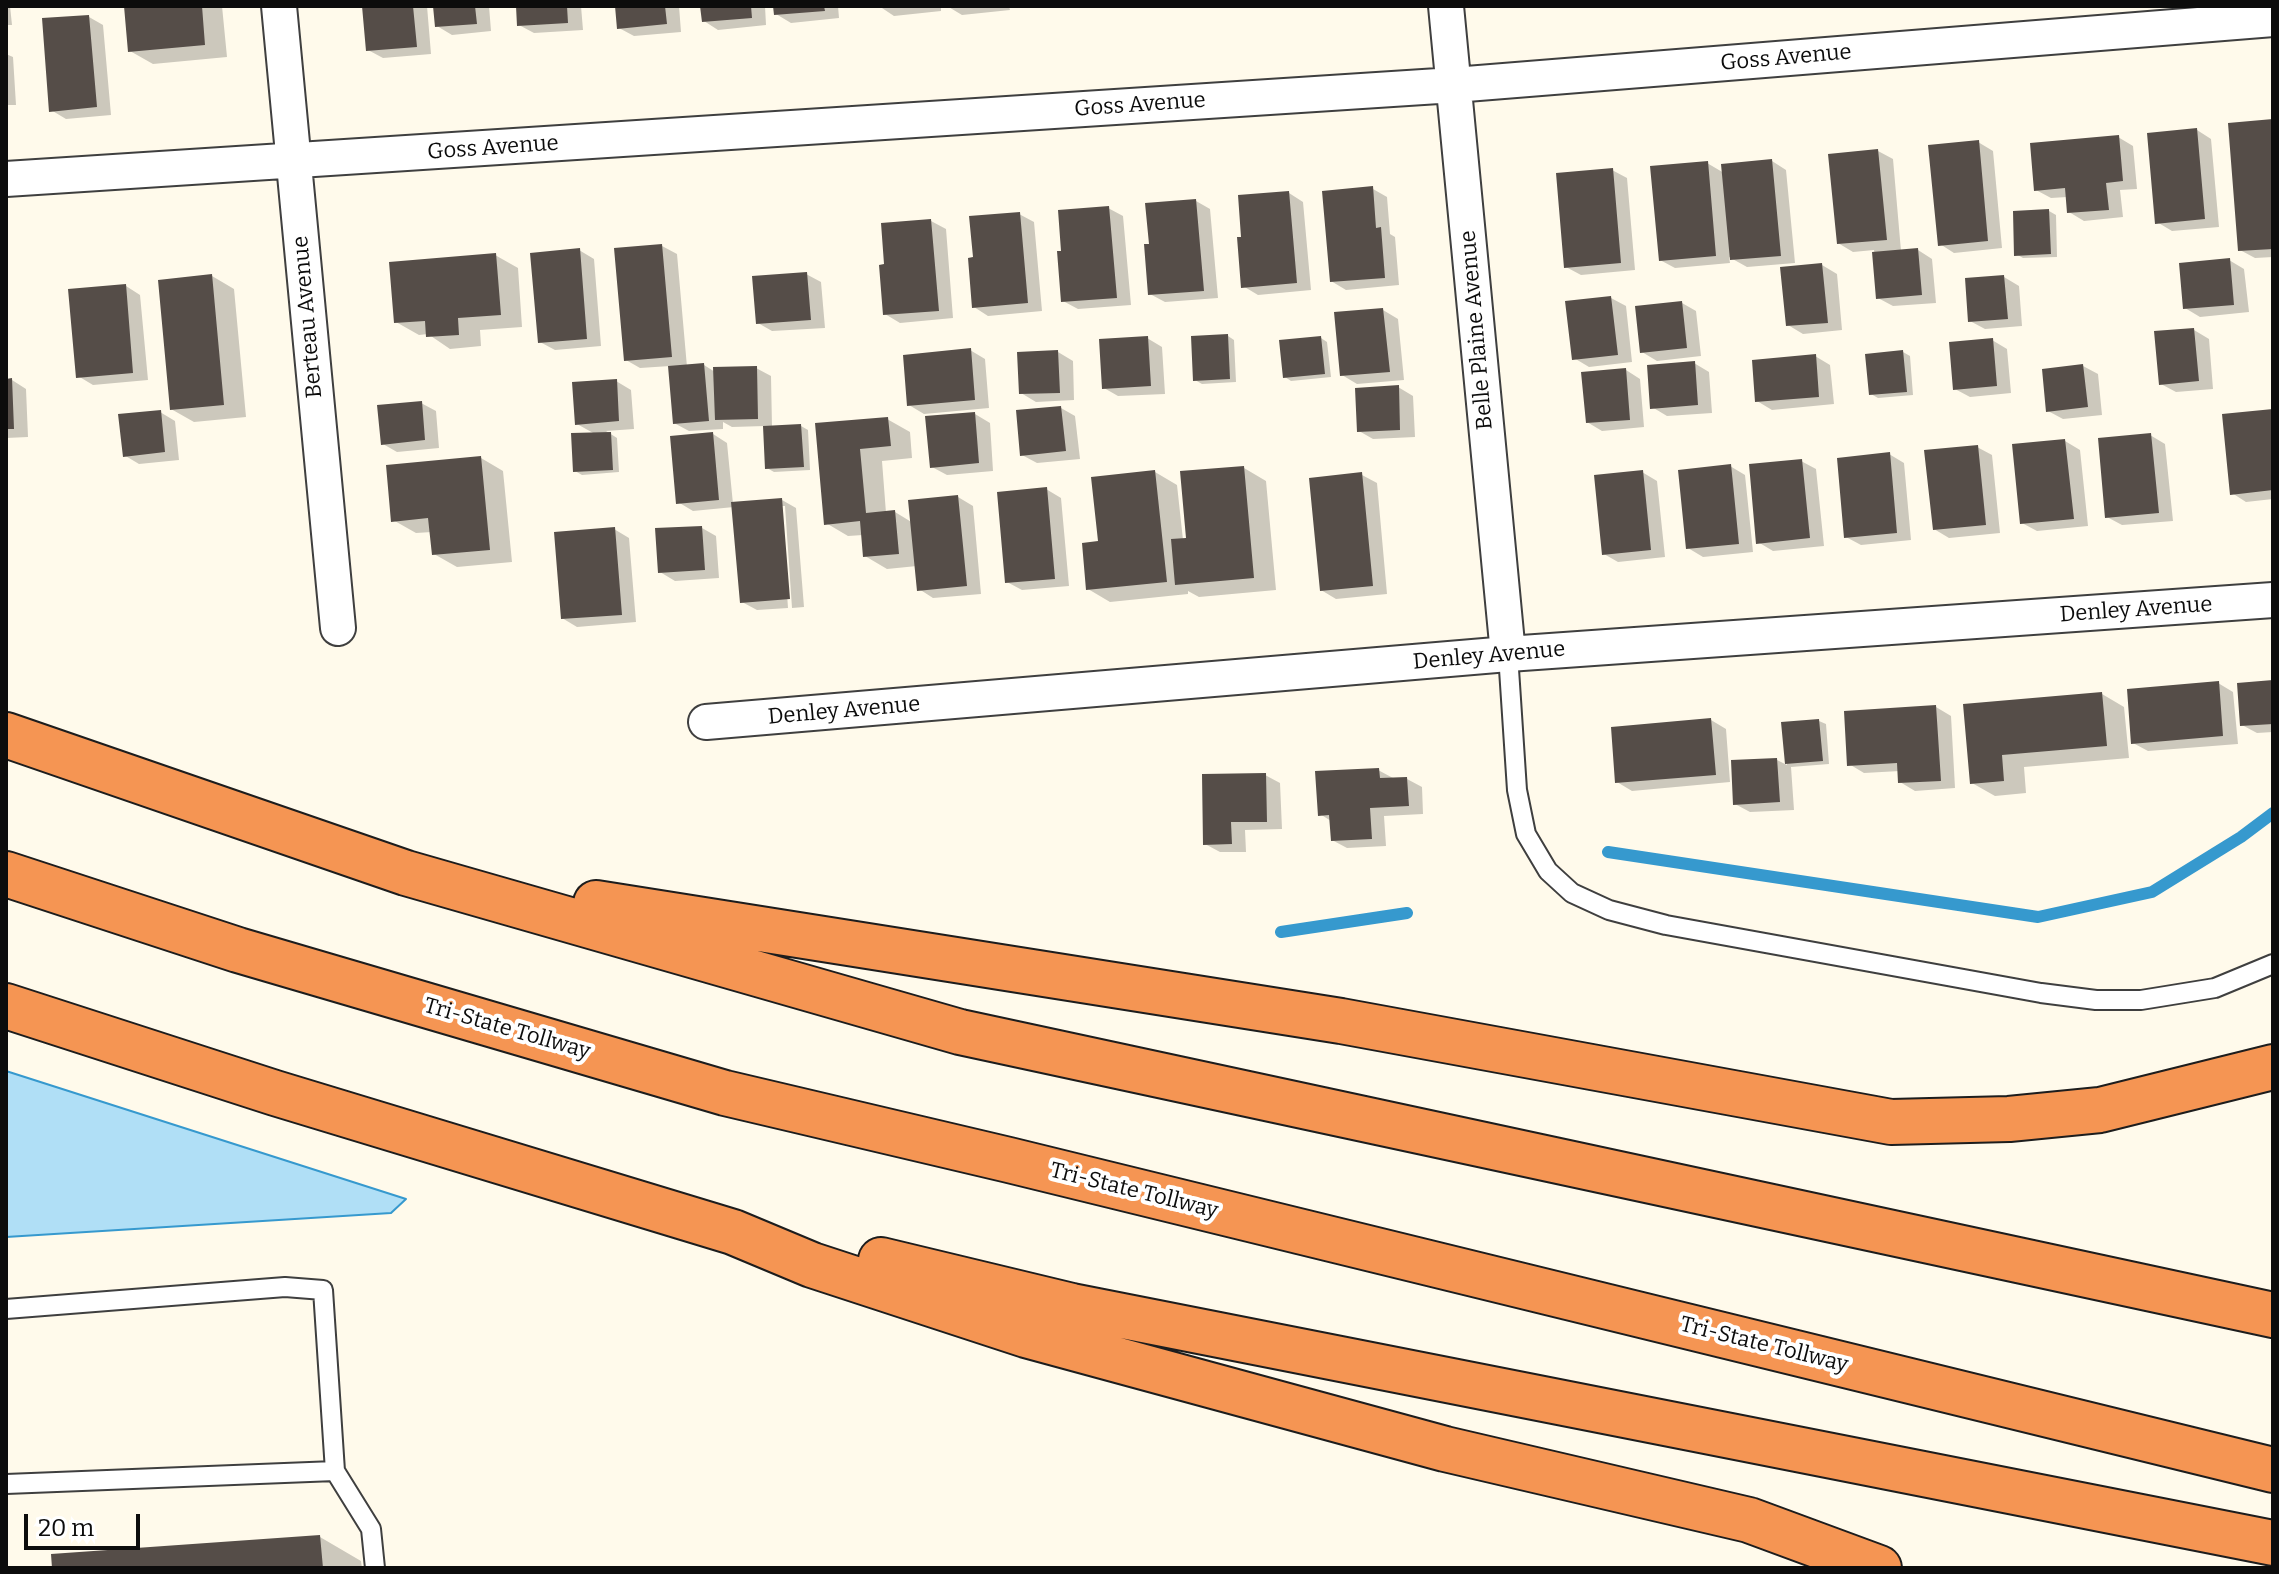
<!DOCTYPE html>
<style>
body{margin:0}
#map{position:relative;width:2279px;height:1574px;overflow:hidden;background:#fffaeb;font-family:Bitter,serif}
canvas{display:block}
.frame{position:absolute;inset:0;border:8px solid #0c0c0c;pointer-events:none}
.scale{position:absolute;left:24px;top:1514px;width:116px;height:36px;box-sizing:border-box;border:4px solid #0c0c0c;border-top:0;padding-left:10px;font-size:24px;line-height:28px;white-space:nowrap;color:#0c0c0c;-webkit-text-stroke:6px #fff;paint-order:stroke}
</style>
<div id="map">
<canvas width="2279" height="1574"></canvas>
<div class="frame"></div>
<div class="scale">20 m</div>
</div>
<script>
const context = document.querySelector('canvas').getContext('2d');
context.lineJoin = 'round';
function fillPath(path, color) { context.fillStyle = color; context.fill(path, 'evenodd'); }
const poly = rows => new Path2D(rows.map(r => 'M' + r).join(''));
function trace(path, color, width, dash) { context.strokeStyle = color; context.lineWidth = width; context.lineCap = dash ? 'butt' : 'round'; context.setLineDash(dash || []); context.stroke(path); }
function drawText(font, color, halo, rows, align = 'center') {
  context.font = font + ' Bitter,serif'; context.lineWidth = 8; context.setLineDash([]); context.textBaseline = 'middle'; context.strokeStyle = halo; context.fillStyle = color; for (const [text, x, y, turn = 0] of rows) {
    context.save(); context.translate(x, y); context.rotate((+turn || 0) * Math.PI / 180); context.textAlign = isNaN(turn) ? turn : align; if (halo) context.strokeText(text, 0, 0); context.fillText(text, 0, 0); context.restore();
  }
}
const water = poly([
 [6,1071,406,1199,391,1213,6,1237,6,1071]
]);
fillPath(water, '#b0dff6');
trace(water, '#3699ce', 2);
fillPath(poly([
 [6,6,10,6,12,25,6,25],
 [126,6,222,6,227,57,153,64,130,51],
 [364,6,427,6,431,54,383,58,368,50],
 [435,6,489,6,491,31,452,35,437,26],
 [518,6,581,6,583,30,534,33,519,25],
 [617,6,679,6,681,32,634,36,619,28],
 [702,6,765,6,766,25,718,30,704,21],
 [775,6,838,6,839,18,791,23,776,14],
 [879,6,941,6,941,11,894,16],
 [947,6,1009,6,1010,10,962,15],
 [89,17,103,25,111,115,66,119,51,110],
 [6,54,13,57,16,105,6,105],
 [2273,121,2273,257,2255,258,2240,250],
 [2197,130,2211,139,2219,227,2172,231,2157,222],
 [2118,137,2133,146,2137,189,2120,190,2123,217,2084,221,2069,212,2067,197,2051,198,2036,190],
 [1978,142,1993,151,2002,248,1954,253,1940,244],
 [1878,151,1893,159,1901,251,1918,250,1932,259,1936,303,1893,306,1878,298,1874,250,1853,252,1838,243],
 [1772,161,1786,170,1795,263,1747,267,1729,257,1730,263,1675,268,1660,260,1707,163,1724,173],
 [1612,170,1627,178,1635,270,1581,275,1566,267],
 [1373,189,1387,197,1390,234,1395,237,1399,285,1346,290,1331,281],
 [1289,193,1303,202,1311,290,1258,295,1243,286,1243,238],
 [1196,201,1210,209,1218,298,1165,302,1150,294,1151,246],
 [1108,208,1123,216,1131,305,1078,309,1063,301],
 [2049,211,2056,215,2057,257,2023,258,2016,254],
 [1019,214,1034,222,1042,311,988,316,974,307,975,259],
 [931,221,946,229,953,318,900,323,885,314],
 [662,246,677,254,687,367,704,365,715,372,756,368,771,376,772,427,801,426,808,430,810,470,774,472,767,468,765,426,732,427,723,422,723,429,689,431,674,423,670,366,640,368,626,360],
 [579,250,594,259,601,346,555,350,540,342],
 [495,255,518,268,522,327,480,330,481,346,450,349,428,334,419,335,396,322],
 [2229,260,2244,269,2249,312,2200,317,2185,308],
 [1822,265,1837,274,1842,330,1803,334,1788,325],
 [806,274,821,282,825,328,772,331,758,323],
 [212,276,234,289,246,417,194,422,171,409],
 [2004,277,2019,286,2022,326,1985,329,1970,321],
 [126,286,140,295,148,380,93,385,78,376],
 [1611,298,1626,306,1632,362,1589,367,1574,358],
 [1682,303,1696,311,1701,356,1657,361,1642,352],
 [1383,310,1398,319,1404,380,1357,384,1342,375],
 [2194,330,2209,339,2213,389,2176,392,2161,384],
 [1228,336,1234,340,1236,382,1202,384,1195,380],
 [1147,338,1162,347,1165,394,1118,396,1104,388],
 [1321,338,1327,342,1331,377,1291,381,1285,377],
 [1992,340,2007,349,2011,393,1970,397,1955,389],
 [970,350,985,359,989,408,924,414,909,405],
 [1058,352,1073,361,1074,400,1036,402,1021,393],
 [1903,352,1910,356,1913,395,1878,398,1871,394],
 [1815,356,1830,365,1834,404,1772,410,1757,401],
 [1694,363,1709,372,1712,413,1667,416,1652,407],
 [2083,366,2098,374,2102,415,2063,419,2048,411],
 [1626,370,1640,379,1644,427,1602,431,1587,422],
 [12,380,26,389,28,437,6,438,6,381],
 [616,381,631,390,634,429,606,431,617,438,619,472,582,475,575,471,595,434,577,424],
 [1398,387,1413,396,1415,437,1373,439,1359,431],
 [421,403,436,411,439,448,397,452,383,444],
 [1061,408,1075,416,1080,459,1037,463,1022,455],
 [2273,411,2273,499,2246,502,2232,493],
 [160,412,175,421,179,460,139,464,124,455],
 [975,414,990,423,993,471,947,475,932,467],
 [887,419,910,432,912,458,882,461,886,513,895,512,913,523,958,497,973,506,981,594,933,598,919,589,917,566,887,569,865,556,863,535,848,536,826,523,818,425],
 [713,434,727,443,733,504,782,500,796,508,804,607,792,608,785,506,781,506,788,608,757,610,742,602,734,507,693,511,678,502],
 [2150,435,2165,444,2173,521,2122,525,2107,517],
 [2065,441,2080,450,2088,526,2037,531,2022,523],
 [1977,447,1992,455,2000,533,1949,538,1934,529],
 [1889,454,1904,463,1911,540,1861,545,1846,537],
 [481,458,503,471,512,562,457,567,434,554,432,532,416,533,393,520],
 [1801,461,1816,469,1824,546,1773,551,1758,542],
 [1730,466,1745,475,1753,552,1703,557,1688,548],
 [1244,468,1266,481,1276,590,1199,597,1188,591,1188,594,1110,602,1088,589,1100,543,1155,472,1177,485,1183,540,1188,540],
 [1642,472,1657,481,1665,557,1618,562,1604,554],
 [1362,475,1377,483,1387,594,1336,599,1321,590],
 [1046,489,1061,498,1069,586,1022,590,1007,582],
 [702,528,716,536,719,578,675,581,660,572],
 [614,529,629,538,636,622,577,627,562,618],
 [2273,682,2273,732,2257,733,2242,725],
 [2218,683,2233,692,2238,744,2148,751,2133,743],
 [2102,694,2124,707,2129,758,2024,767,2026,793,1995,796,1972,783,1966,706],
 [1936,707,1951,716,1955,788,1915,791,1900,782,1900,771,1864,773,1849,764],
 [1711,720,1726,729,1730,782,1632,791,1617,782],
 [1819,721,1826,724,1829,764,1791,767,1794,810,1750,812,1735,804,1777,760,1787,765,1783,724],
 [1378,770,1393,778,1407,779,1422,787,1423,814,1384,816,1386,846,1347,848,1332,840,1331,821,1320,814],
 [1265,775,1280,783,1282,829,1245,830,1246,852,1220,852,1205,844],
 [320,1537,361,1561,362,1568,54,1568]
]), '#0003');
trace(poly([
 [1608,852,2038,917,2152,892,2241,837,2273,813],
 [1281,932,1407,913]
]), '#3699ce', 12);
fillPath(poly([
 [124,6,202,6,205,45,128,52],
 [362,6,413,6,417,47,366,51],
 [433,6,475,6,477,24,435,27],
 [516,6,567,6,568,23,517,26],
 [615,6,665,6,667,24,617,29],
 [700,6,751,6,752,18,702,22],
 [773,6,824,6,825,11,774,15],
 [89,15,97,107,49,112,42,18],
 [2273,119,2273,249,2238,251,2228,123],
 [2197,128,2205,219,2155,224,2147,133],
 [2119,135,2123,181,2106,183,2109,210,2067,213,2065,188,2034,191,2030,143],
 [1979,140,1988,241,1938,246,1928,145],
 [1878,149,1887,240,1837,244,1828,154],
 [1772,159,1781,256,1730,260,1721,164],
 [1708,161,1716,256,1659,261,1650,166],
 [1613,168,1621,263,1564,268,1556,173],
 [1373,186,1376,228,1381,227,1385,278,1330,282,1322,191],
 [1289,191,1297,283,1241,288,1237,237,1241,237,1238,195],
 [1196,199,1204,291,1148,295,1144,244,1149,244,1145,203],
 [1109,206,1117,298,1061,302,1057,251,1061,251,1058,210],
 [2049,209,2051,254,2014,256,2013,211],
 [1020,212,1028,303,972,308,968,258,973,257,969,216],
 [931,219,939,311,883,315,879,265,884,264,881,223],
 [662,244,672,357,624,361,614,248],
 [580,248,587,339,538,343,530,253],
 [1918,248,1922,295,1876,299,1872,252],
 [496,253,501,315,458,318,459,335,426,337,425,321,394,323,389,262],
 [2230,258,2234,305,2183,309,2179,263],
 [1822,263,1828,323,1786,326,1780,267],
 [807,272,811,320,756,324,752,276],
 [212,274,224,405,170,410,158,280],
 [2004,275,2008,319,1968,322,1965,278],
 [126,284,133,373,76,378,68,289],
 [1611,296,1618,355,1572,360,1565,301],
 [1682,301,1687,348,1640,353,1635,306],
 [1383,308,1390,372,1340,376,1334,312],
 [2194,328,2199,381,2159,385,2154,331],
 [1228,334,1230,379,1193,381,1191,336],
 [1148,336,1151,386,1102,389,1099,339],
 [1321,336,1325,374,1283,378,1279,340],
 [1993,338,1997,386,1953,390,1949,342],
 [971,348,975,400,907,406,903,355],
 [1058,350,1060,393,1019,394,1017,352],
 [1903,350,1907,392,1869,395,1865,354],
 [1816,354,1819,397,1755,402,1752,360],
 [1695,361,1698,405,1650,409,1647,365],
 [704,363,709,421,673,424,668,366],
 [2083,364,2088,407,2046,412,2042,369],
 [757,366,758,419,715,420,713,367],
 [1626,368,1630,420,1586,423,1581,372],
 [12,378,14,429,6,429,6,379],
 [617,379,619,421,575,425,572,382],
 [1399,385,1400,430,1357,432,1355,388],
 [422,401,425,440,381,445,377,405],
 [1061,406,1066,451,1020,456,1016,410],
 [2273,409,2273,490,2230,495,2222,414],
 [161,410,165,452,123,457,118,414],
 [975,412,979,463,930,468,925,416],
 [888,417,891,446,860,449,866,513,895,510,899,554,863,557,860,521,824,525,815,423],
 [801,424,804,467,765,469,763,426],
 [611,432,613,470,573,472,571,433],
 [713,432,719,500,676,504,670,436],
 [2151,433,2159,513,2105,518,2098,438],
 [2065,439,2074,519,2020,524,2012,444],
 [1978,445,1986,525,1933,530,1924,450],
 [1890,452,1897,533,1844,538,1837,458],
 [481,456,490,550,432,555,428,518,391,522,386,465],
 [1802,459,1810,538,1756,544,1749,464],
 [1731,464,1739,544,1686,549,1678,470],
 [1244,466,1254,578,1175,585,1171,539,1186,538,1180,471],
 [1155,470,1167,582,1086,590,1082,543,1098,541,1091,477],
 [1643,470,1651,550,1602,555,1594,475],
 [1362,472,1373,586,1320,591,1309,478],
 [1047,487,1055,579,1005,583,997,492],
 [958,495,967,586,917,591,908,500],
 [782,498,790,599,740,603,731,502],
 [702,526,705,570,658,573,655,528],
 [615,527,622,615,561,619,554,532],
 [2273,680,2273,724,2240,726,2237,683],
 [2219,681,2223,736,2131,744,2127,689],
 [2102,692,2107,746,2002,755,2004,781,1970,784,1963,704],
 [1936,705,1941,781,1898,783,1897,763,1847,766,1844,711],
 [1711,718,1716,775,1615,783,1611,727],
 [1819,719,1823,761,1785,764,1781,722],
 [1777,758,1780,802,1733,805,1731,760],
 [1379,768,1380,778,1407,777,1409,806,1370,808,1372,839,1331,841,1329,815,1318,816,1315,771],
 [1266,773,1267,822,1231,822,1232,844,1203,845,1202,774],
 [320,1535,323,1568,52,1568,51,1554]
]), '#554d48');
const service = poly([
 [1508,654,1517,790,1526,834,1548,871,1572,893,1609,910,1666,925,2041,993,2096,1000,2141,1000,2215,988,2273,964],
 [6,1309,285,1287,323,1290,335,1471],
 [6,1484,335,1471,371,1529,375,1568]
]);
const minor = poly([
 [279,6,338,628],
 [1446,6,1508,654],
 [6,179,1454,85,2273,19],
 [706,722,1508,654,2273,600]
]);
const motorway = poly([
 [6,735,406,873,960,1032,2273,1315],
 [6,874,238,950,725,1093,1009,1160,2273,1470],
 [596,903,1341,1021,1891,1122,2009,1119,2100,1110,2273,1067],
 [6,1006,275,1093,733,1232,812,1265,1026,1335,1445,1449,1749,1520,1879,1568],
 [881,1260,1072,1306,2273,1543]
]);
trace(service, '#3f3f3f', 22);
trace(minor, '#3f3f3f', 38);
trace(motorway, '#1d1d1d', 48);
trace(service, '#fff', 18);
trace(minor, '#fff', 34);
trace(motorway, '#f59553', 44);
drawText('22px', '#0c0c0c', '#fff', [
 ["Goss Avenue",1786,58,-5],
 ["Goss Avenue",1140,105,-4],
 ["Goss Avenue",493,148,-4],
 ["Berteau Avenue",308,317,-95],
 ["Belle Plaine Avenue",1477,330,-95],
 ["Denley Avenue",2136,610,-4],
 ["Denley Avenue",1489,656,-5],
 ["Denley Avenue",844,711,-5],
 ["Tri-State Tollway",507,1029,16],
 ["Tri-State Tollway",1134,1191,14],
 ["Tri-State Tollway",1764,1345,14]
]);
</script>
